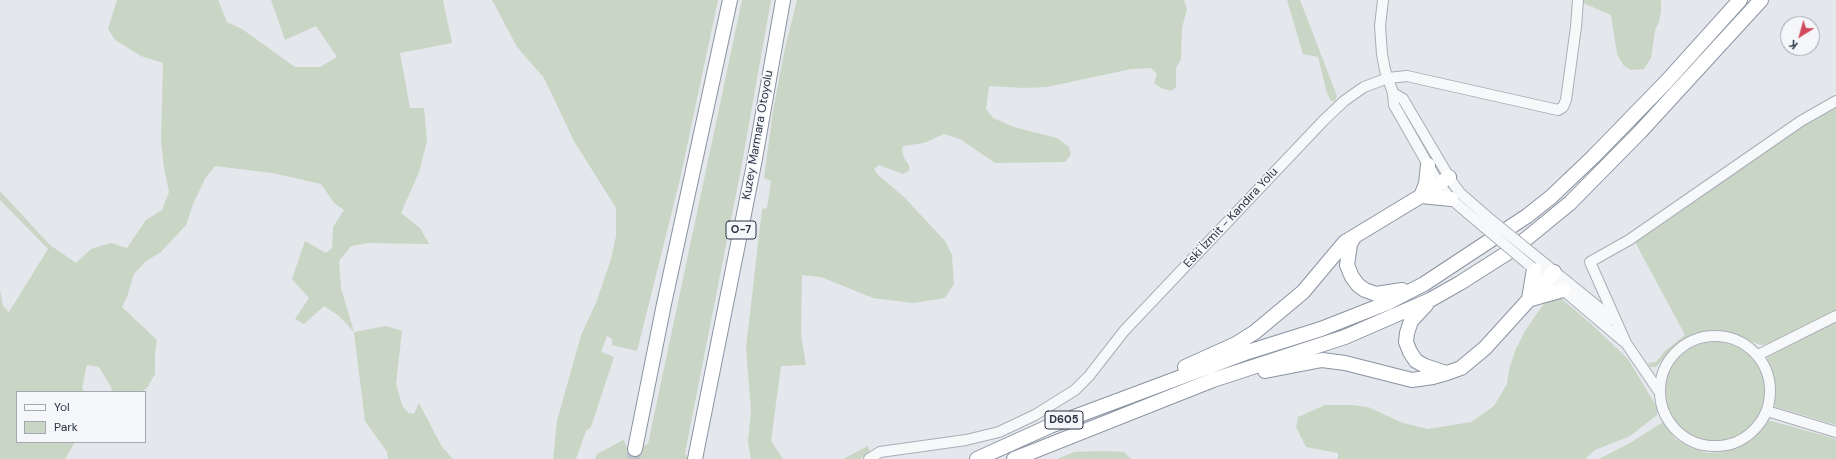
<!DOCTYPE html>
<meta charset="utf-8">
<style>
body{margin:0}
#map{position:relative;width:1836px;height:459px;overflow:hidden;background:#e4e7ec;font-family:"DM Sans",sans-serif}
canvas{display:block}
.legend{position:absolute;left:16px;top:391px;width:130px;height:52px;box-sizing:border-box;background:#f4f6f9;border:1px solid #a4a8b1;margin:0;padding:5px 7px;list-style:none;font-size:12px;color:#2b3445}
.legend li{display:flex;align-items:center;gap:8px;height:20px}
.legend b{width:20px;border:1px solid #a4a8b1}
.north{position:absolute;left:1780px;top:16px;width:40px;height:40px;box-sizing:border-box;background:#f4f6f9;border:1px solid #a4a8b1;border-radius:50%;rotate:217deg;font-size:11px;font-weight:700;line-height:16px;text-align:center;color:#2b3445}
.north::after{content:'';display:block;margin:auto;width:14px;height:18px;background:#d1495b;clip-path:polygon(50% 0,100% 100%,50% 72%,0 100%)}
</style>
<div id="map">
<canvas width="1836" height="459"></canvas>
<ul class="legend">
<li><b style="height:5px;background:#f7f8fa"></b>Yol</li>
<li><b style="height:11px;background:#c9d6c5"></b>Park</li>
</ul>
<div class="north">K</div>
</div>
<script>
const context = document.querySelector('canvas').getContext('2d');
context.lineJoin = 'round';
function fillPath(path, color) { context.fillStyle = color; context.fill(path, 'evenodd'); }
const poly = rows => new Path2D(rows.map(r => 'M' + r).join(''));
function trace(path, color, width, dash) { context.strokeStyle = color; context.lineWidth = width; context.lineCap = dash ? 'butt' : 'round'; context.setLineDash(dash || []); context.stroke(path); }
function drawText(font, color, halo, rows, align = 'center') {
  context.font = font + ' "DM Sans",sans-serif'; context.lineWidth = 3; context.setLineDash([]); context.textBaseline = 'middle'; context.strokeStyle = halo; context.fillStyle = color; for (const [text, x, y, turn = 0] of rows) {
    context.save(); context.translate(x, y); context.rotate((+turn || 0) * Math.PI / 180); context.textAlign = isNaN(turn) ? turn : align; if (halo) context.strokeText(text, 0, 0); context.fillText(text, 0, 0); context.restore();
  }
}
fillPath(poly([
 [117,0,218,0,227,22,242,29,295,67,320,67,337,57,316,26,285,40,271,0,443,0,452,43,400,53,410,108,424,108,427,141,419,172,401,213,420,228,429,244,368,243,351,246,339,261,341,288,354,332,386,326,402,331,396,384,402,405,408,413,414,414,419,403,442,447,453,459,388,459,387,452,365,421,354,332,339,316,324,306,304,324,295,319,309,298,292,279,305,241,326,253,332,248,333,227,344,210,334,203,321,184,272,173,215,166,206,177,193,204,186,225,161,252,146,261,134,274,127,297,122,307,157,340,155,352,155,374,147,388,141,392,112,392,111,387,99,367,87,365,82,387,84,392,17,392,17,442,75,442,65,459,0,459,0,290,3,306,9,312,48,249,0,200,0,191,50,245,76,263,91,249,111,243,127,248,146,220,162,210,169,192,164,168,161,140,163,63,141,56,115,40,108,29],
 [492,0,718,0,680,179,637,351,612,345,612,339,607,336,601,352,614,357,591,427,586,431,576,459,553,459,557,421,581,335,596,303,611,259,616,236,616,208,574,141,544,78,517,47],
 [742,0,771,0,741,169,685,453,688,459,595,459,597,454,625,439,624,442,628,448,635,449,648,444],
 [797,0,1184,0,1187,9,1182,28,1181,59,1176,68,1176,87,1171,91,1161,88,1154,83,1157,74,1151,68,1131,69,1047,87,1023,88,989,86,986,109,993,118,1014,127,1057,138,1069,147,1071,155,1065,162,995,163,960,139,944,134,924,143,903,146,902,151,904,158,909,165,909,171,903,174,879,165,874,169,877,174,905,198,945,241,952,255,954,284,945,298,913,303,873,298,821,277,802,275,801,335,806,365,781,366,771,441,783,459,751,459,748,442,751,410,746,348,762,209,767,208,771,181,764,178,773,111,785,48],
 [1287,0,1300,0,1337,96,1335,101,1331,101,1327,93,1318,57,1303,54],
 [1584,0,1661,0,1661,11,1659,22,1655,30,1651,58,1644,69,1631,70,1624,66,1617,54,1611,15,1583,3],
 [1836,105,1836,312,1771,344,1761,345,1723,332,1704,332,1681,343,1674,347,1656,367,1650,367,1648,363,1656,362,1665,351,1685,335,1635,242,1666,222,1802,125],
 [1547,299,1562,299,1590,323,1628,359,1658,409,1657,415,1630,436,1595,450,1585,459,1338,459,1338,453,1306,447,1296,427,1298,417,1325,405,1351,405,1368,407,1403,423,1428,429,1471,422,1494,406,1507,384,1509,370,1515,351,1525,331],
 [1836,322,1836,425,1773,406,1776,395,1775,383,1767,360,1768,356],
 '1665 392a50 50 0 1 1 100 0a50 50 0 1 1-100 0Z',
 [1768,420,1836,439,1836,459,1599,459,1630,443,1663,422,1675,439,1689,447,1707,453,1724,452,1742,446,1764,427],
 [868,446,870,453,860,459,843,459],
 [1104,451,1124,452,1131,459,1057,459,1074,452]
]), '#c9d6c5');
trace(poly([
 [633,459,635,449]
]), '#bfc3cb', 14, [14, 7]);
const minor = poly([
 [1383,0,1380,26,1382,54,1385,70,1393,93,1394,105,1439,184,1451,199,1484,227],
 [1393,93,1403,99,1452,182,1460,193,1491,220],
 [1539,259,1614,320],
 [1530,265,1563,290,1623,341],
 '1660 391a55 55 0 1 1 110 0a55 55 0 1 1-110 0Z',
 [1758,355,1836,316],
 [1660,393,1626,343,1590,262,1629,240,1801,121,1836,101],
 [1767,411,1836,432],
 [869,459,880,452,966,440,999,432,1035,415,1075,390,1089,376,1124,331,1324,120,1344,101,1364,87,1388,78,1407,76,1558,110,1563,107,1566,100,1576,27,1578,0]
]);
const highway = poly([
 [1428,165,1426,184,1421,196,1451,199],
 [1354,237,1350,244,1347,265,1352,277,1358,285,1365,290,1376,294,1402,290],
 [1529,299,1534,269],
 [1531,299,1563,290],
 [1426,305,1411,321,1407,333,1406,342,1410,352,1416,361,1425,366,1446,373],
 [1185,367,1236,344,1255,332,1303,292,1345,242,1421,196,1449,177],
 [1265,371,1322,360,1345,363,1412,380,1433,377,1447,373,1461,368,1485,348,1554,272],
 [635,449,664,304,730,0],
 [695,459,754,164,783,0],
 [977,459,1050,426,1248,352,1321,329,1387,303,1424,284,1527,216,1551,197,1594,156,1667,81,1740,0],
 [1014,459,1213,380,1345,337,1430,300,1460,283,1515,248,1570,203,1640,132,1761,0]
]);
trace(minor, '#a9aeb7', 12);
trace(highway, '#8b94a3', 16);
trace(minor, '#f7f8fa', 10);
trace(highway, '#fff', 14);
const minorBridge = poly([
 [1491,220,1539,259],
 [1484,227,1528,264]
]);
trace(minorBridge, '#a9aeb7', 12, []);
trace(minorBridge, '#f7f8fa', 10);
for (const [x, y, w] of [
 [741,230,30],
 [1064,420,38]
]) { const box = new Path2D(); box.roundRect(x - w / 2, y - 9, w, 18, 3); context.fillStyle = '#f4f6f9'; context.fill(box); trace(box, '#2b3445', 1); }
drawText('bold 11px', '#2b3445', null, [
 ["O-7",741,230],
 ["D605",1064,420]
]);
drawText('12px', '#2b3445', '#f4f6f9', [
 ["Kuzey Marmara Otoyolu",758,135,-80],
 ["Eski İzmit - Kandıra Yolu",1231,218,-47]
]);
</script>
